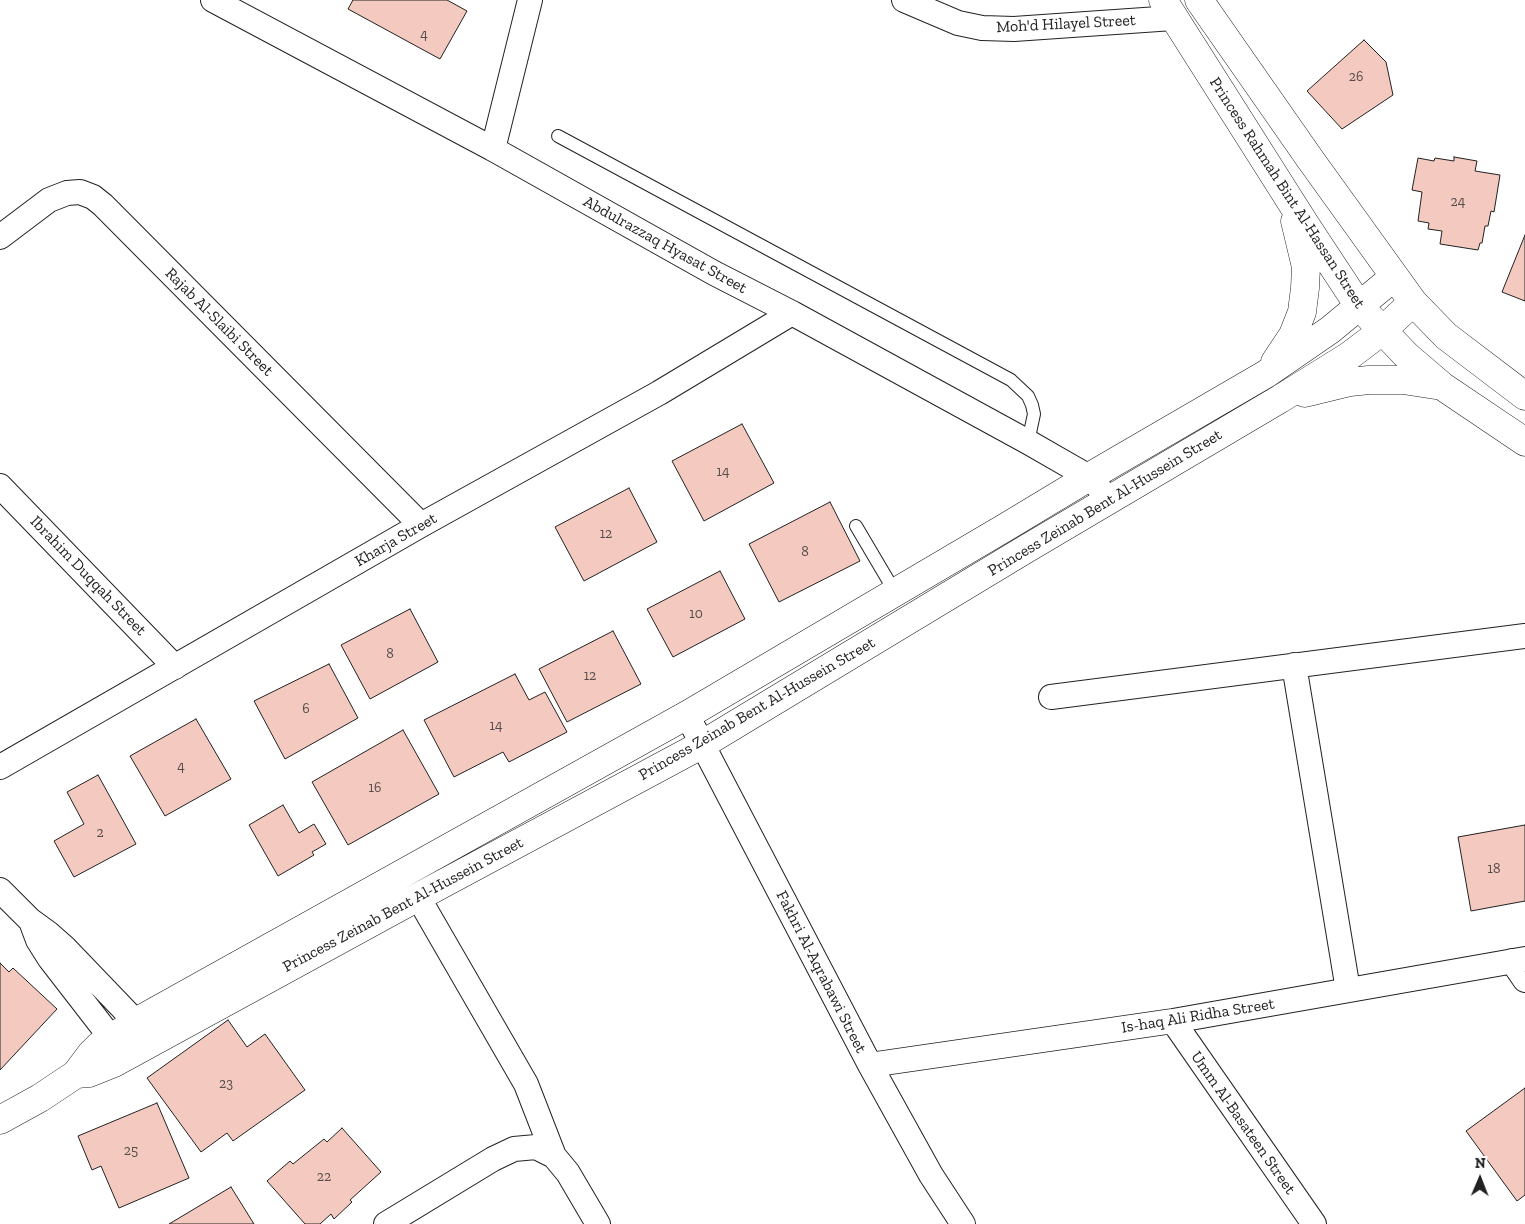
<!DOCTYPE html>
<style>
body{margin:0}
#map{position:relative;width:1525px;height:1224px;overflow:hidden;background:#fff;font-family:"Zilla Slab",serif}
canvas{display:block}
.north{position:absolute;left:1455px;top:1154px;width:50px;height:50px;-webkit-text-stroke:4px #fff;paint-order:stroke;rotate:1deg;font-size:14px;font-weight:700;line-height:20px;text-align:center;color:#222}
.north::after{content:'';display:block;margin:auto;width:18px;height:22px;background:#222;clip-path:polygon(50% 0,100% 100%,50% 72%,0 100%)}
</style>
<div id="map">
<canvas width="1525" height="1224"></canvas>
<div class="north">N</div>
</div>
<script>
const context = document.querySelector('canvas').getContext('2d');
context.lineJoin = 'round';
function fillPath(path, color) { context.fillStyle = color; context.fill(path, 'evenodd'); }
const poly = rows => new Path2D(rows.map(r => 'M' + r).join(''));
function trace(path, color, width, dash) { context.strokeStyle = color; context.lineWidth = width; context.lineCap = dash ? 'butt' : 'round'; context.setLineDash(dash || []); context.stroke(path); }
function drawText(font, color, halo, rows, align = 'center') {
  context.font = font + ' "Zilla Slab",serif'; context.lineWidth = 4; context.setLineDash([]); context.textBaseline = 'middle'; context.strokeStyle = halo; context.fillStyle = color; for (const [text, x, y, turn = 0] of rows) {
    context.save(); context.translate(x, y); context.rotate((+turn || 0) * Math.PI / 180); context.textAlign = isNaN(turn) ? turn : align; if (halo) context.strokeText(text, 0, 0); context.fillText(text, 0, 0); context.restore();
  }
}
const building = poly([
 [353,0,447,0,467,11,440,59,348,9,353,0],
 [1364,40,1386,62,1393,95,1342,129,1307,91,1364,40],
 [1454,157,1477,161,1475,171,1500,175,1494,212,1491,211,1488,226,1485,226,1482,243,1480,243,1478,250,1440,244,1442,231,1428,229,1429,223,1418,221,1422,192,1412,190,1418,158,1434,161,1435,158,1454,161,1454,157],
 [1525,235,1525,301,1502,292,1525,235],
 [742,424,774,483,704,521,672,461,742,424],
 [629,488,657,542,584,581,555,527,629,488],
 [830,502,860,561,779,602,749,544,830,502],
 [720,571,745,619,673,657,647,609,720,571],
 [410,609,438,662,370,699,341,645,410,609],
 [613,631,641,684,567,722,539,669,613,631],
 [329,664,358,718,285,759,254,701,329,664],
 [515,674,529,700,545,692,567,732,509,762,503,752,454,777,424,720,515,674],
 [196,719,231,779,165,816,130,756,196,719],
 [403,730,439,794,348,845,312,782,403,730],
 [98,775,136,844,74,877,54,841,84,824,67,792,98,775],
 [283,805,299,833,314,824,326,844,312,852,314,855,278,876,249,825,283,805],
 [1525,825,1525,901,1471,911,1458,837,1525,825],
 [0,963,9,972,13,968,57,1009,0,1070,0,963],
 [228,1020,247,1047,265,1034,305,1090,233,1141,227,1133,201,1152,147,1078,228,1020],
 [1525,1088,1525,1195,1517,1201,1466,1131,1525,1088],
 [157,1103,189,1178,119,1208,101,1166,92,1170,78,1136,157,1103],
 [342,1128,381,1172,350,1200,352,1202,334,1219,331,1214,320,1224,305,1224,267,1181,290,1161,293,1164,324,1139,327,1142,342,1128],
 [231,1187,254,1224,169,1224,231,1187]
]);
fillPath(building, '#f3c9c0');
trace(building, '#222', 1);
const service = poly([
 [558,136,1011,380,1028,396,1032,405,1034,414,1028,442],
 [856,526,895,592]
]);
const minor = poly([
 [213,0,493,149,714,273,792,313,1028,442,1089,477,1110,500],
 [904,0,958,23,982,28,1014,29,1173,18],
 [493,149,530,0],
 [0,237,49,200,67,193,80,192,93,197,103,205,421,525],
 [0,486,175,667],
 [1294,665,1348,990],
 [1051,697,1525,636],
 [687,715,870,1065,931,1175,963,1224],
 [0,767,421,525,659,393,792,313],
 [0,890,30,920,48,933,65,948,136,1022,147,1036],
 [418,897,526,1084,554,1156],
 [32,924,38,940,50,959,122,1052],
 [1512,961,1525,980],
 [1173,1021,1314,1224],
 [870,1065,1173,1021,1525,959],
 [386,1224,493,1159,514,1149,536,1147,554,1156,568,1173,598,1224]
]);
const tertiary = poly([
 [1163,0,1305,224,1359,306,1407,356,1442,386,1525,442],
 [1199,0,1310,159,1413,302,1446,336,1525,396],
 [1275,362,1293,335,1302,312,1305,288,1306,267,1295,221],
 [1305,393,1350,382,1369,380,1403,380,1442,386],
 [76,1074,89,1073,114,1063,418,897,703,744,1026,549,1280,399,1349,356,1382,331,1413,302],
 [0,1120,40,1098,76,1074,91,1054,100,1045,136,1022,687,715,1006,527,1089,477,1266,374,1330,330,1394,277]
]);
trace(service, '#222', 14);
trace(minor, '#222', 26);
trace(tertiary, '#222', 29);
trace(service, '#fff', 12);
trace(minor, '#fff', 24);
trace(tertiary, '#fff', 28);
drawText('14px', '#564c4a', null, [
 ["4",424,35],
 ["26",1356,77],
 ["24",1458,202],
 ["14",723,472],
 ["12",606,534],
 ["8",805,552],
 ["10",696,614],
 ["8",390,654],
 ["12",590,676],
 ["6",306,709],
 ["14",496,726],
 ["4",181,767],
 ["16",375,788],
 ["2",100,833],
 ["18",1494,869],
 ["23",226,1084],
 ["25",131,1151],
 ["22",324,1177]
]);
drawText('16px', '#222', '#fff', [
 ["Moh'd Hilayel Street",1066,24,-3],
 ["Princess Rahmah Bint Al-Hassan Street",1287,193,57],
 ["Abdulrazzaq Hyasat Street",665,245,29],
 ["Rajab Al-Slaibi Street",219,322,45],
 ["Princess Zeinab Bent Al-Hussein Street",1105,503,-31],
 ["Kharja Street",396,540,-30],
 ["Ibrahim Duqqah Street",88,576,46],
 ["Princess Zeinab Bent Al-Hussein Street",757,709,-30],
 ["Princess Zeinab Bent Al-Hussein Street",403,905,-28],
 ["Fakhri Al-Aqrabawi Street",821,972,63],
 ["Is-haq Ali Ridha Street",1198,1016,-9],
 ["Umm Al-Basateen Street",1243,1123,55]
]);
</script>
